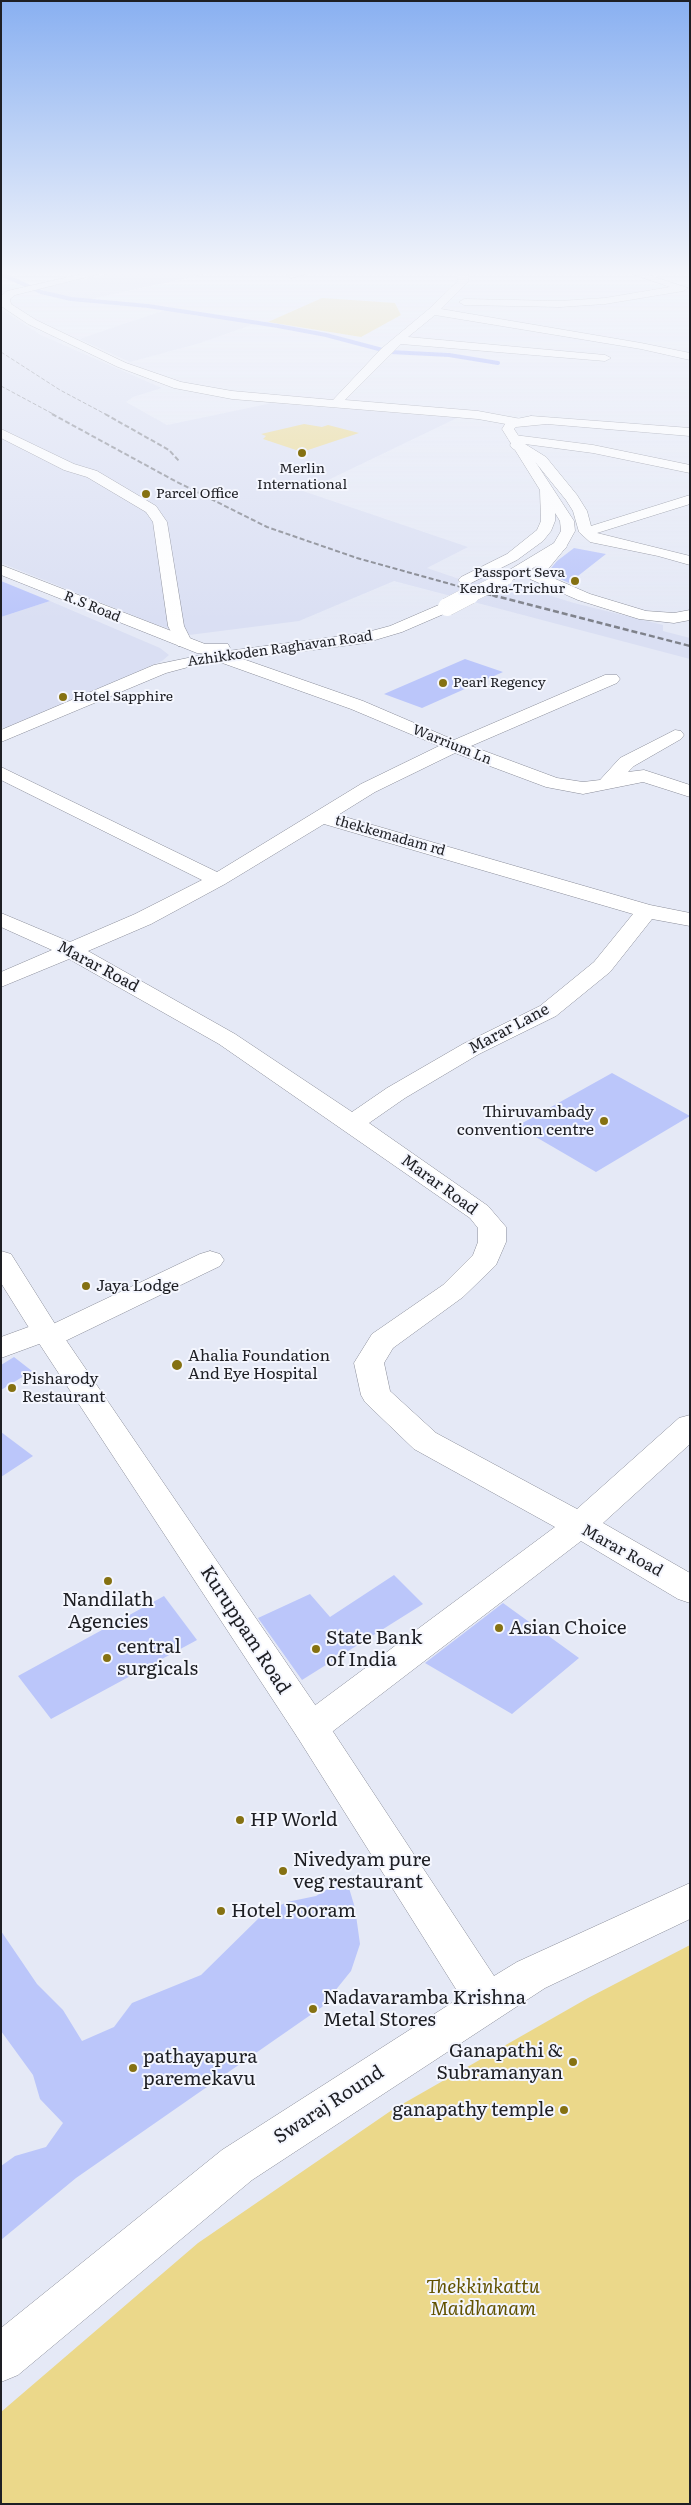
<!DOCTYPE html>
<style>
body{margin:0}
#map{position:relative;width:691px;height:2505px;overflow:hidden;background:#e5e9f6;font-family:Literata,serif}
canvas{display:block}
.frame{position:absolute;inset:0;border:2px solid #1e1f24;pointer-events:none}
</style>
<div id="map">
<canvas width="691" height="2505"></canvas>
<div class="frame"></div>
</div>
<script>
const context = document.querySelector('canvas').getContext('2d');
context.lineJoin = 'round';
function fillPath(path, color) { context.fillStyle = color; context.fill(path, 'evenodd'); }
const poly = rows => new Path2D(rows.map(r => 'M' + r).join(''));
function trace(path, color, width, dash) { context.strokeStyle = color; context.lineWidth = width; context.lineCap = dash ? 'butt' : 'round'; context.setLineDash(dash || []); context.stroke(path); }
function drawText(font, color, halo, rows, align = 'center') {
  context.font = font + ' Literata,serif'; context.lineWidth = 4; context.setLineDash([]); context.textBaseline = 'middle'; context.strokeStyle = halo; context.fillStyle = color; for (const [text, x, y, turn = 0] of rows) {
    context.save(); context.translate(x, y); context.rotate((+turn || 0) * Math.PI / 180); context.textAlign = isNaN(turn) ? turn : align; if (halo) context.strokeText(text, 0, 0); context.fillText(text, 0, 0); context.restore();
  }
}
fillPath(poly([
 [120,271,219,271,82,301,39,289],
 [1,309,41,335,162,388,133,397,126,402,167,425,272,403,457,418,324,482,300,490,468,547,427,568,471,583,487,576,574,603,663,625,663,631,690,638,690,659,394,581,299,621,189,635,155,624,1,563],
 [165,310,199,316,257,323,197,344,130,362,79,339],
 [50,601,160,648,169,655,162,661,6,729,1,727,1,617]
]), '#dadff3');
fillPath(poly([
 [322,298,395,303,401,315,361,337,268,322],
 [304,424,322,427,328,425,359,433,302,452,263,439,266,436,261,434],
 [690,1945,690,2504,1,2504,1,2412,198,2243,392,2110,588,1998]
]), '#ebd88a');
trace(poly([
 [1,274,41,292,71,299,148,306,278,326,326,335,390,352,449,355,498,363]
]), '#9baafe', 4);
fillPath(poly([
 [574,548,606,554,569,583,547,573,557,561],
 [1,581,50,601,1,617],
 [465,659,503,672,422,708,384,694],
 [612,1073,690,1116,596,1172,517,1126],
 [14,1357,32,1371,1,1390,1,1365],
 [1,1432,33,1456,1,1477],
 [394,1575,423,1604,302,1680,258,1618,310,1594,330,1617],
 [164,1596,197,1640,51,1719,18,1676],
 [503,1603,579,1658,512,1714,425,1663],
 [346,1878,355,1908,360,1944,351,1971,322,2007,76,2178,1,2240,1,2166,15,2156,46,2147,63,2123,40,2099,33,2075,1,2031,1,1931,37,1984,63,2010,82,2041,114,2027,132,2003,201,1975,264,1913,287,1902,316,1896]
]), '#bbc6fa');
const minor = poly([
 [95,271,111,271,15,295,10,299,11,304,36,320,126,363,181,382,232,391,333,400,381,349,429,309,458,281,458,271,468,271,468,282,441,309,641,343,690,353,690,360,641,349,435,315,408,337,605,355,611,358,605,361,401,344,345,400,478,411,521,419,523,422,517,426,478,419,232,399,174,388,118,367,28,324,1,306,1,296,7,291,95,271],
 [299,271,317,271,291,278,286,275,299,271],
 [623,271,637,271,688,288,683,291,605,304,560,307,464,305,459,302,464,299,560,301,605,298,670,287,623,271],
 [1,429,74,464,97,471,156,506,167,522,184,626,192,642,190,646,178,646,168,626,153,522,146,512,87,477,64,470,1,438,1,429],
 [514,435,593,445,690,465,690,473,593,453,525,444,546,457,577,495,587,511,591,526,690,495,690,504,597,533,690,556,690,565,658,556,590,542,579,532,573,511,566,500,536,463,512,448,510,445,512,442,508,439,514,435],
 [560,542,567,546,544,574,590,594,646,611,674,613,690,610,690,620,674,623,639,619,578,600,530,579,527,576,530,573,555,543,560,542],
 [220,651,363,701,454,740,605,675,617,675,620,679,617,683,471,746,557,778,583,782,600,780,620,758,675,730,681,731,684,735,681,739,634,766,628,772,644,770,690,785,690,797,643,782,583,794,546,787,455,753,375,792,338,815,650,905,690,913,690,926,652,919,610,972,556,1016,479,1054,405,1098,369,1123,488,1206,506,1227,506,1242,496,1265,463,1297,393,1348,384,1363,390,1391,436,1433,577,1509,679,1418,690,1415,690,1444,603,1523,690,1573,690,1603,678,1599,581,1541,324,1738,311,1743,298,1738,293,1728,298,1718,555,1527,414,1449,365,1402,361,1395,354,1363,372,1334,443,1285,473,1255,478,1242,478,1228,470,1218,219,1044,69,959,1,987,1,972,52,950,1,927,1,913,70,942,135,914,202,880,1,780,1,767,217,872,361,784,439,746,351,709,214,660,212,656,214,652,220,651],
 [324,824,633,914,594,962,540,1006,463,1044,387,1088,352,1112,235,1034,88,951,151,924,225,884,324,824],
 [210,1251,220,1254,224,1260,220,1266,59,1344,49,1347,39,1344,1,1358,1,1337,45,1321,53,1324,200,1254,210,1251]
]);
const major = poly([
 [531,416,690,428,690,436,547,424,516,427,514,429,574,521,575,531,565,549,511,581,501,581,498,578,501,575,554,543,561,531,560,521,555,513,555,521,551,531,543,541,517,560,471,583,461,583,458,580,461,577,507,554,537,530,541,521,540,490,502,429,507,421,531,416],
 [1,565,205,644,228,644,230,648,228,651,364,633,390,626,441,604,453,604,455,607,453,610,402,632,365,643,192,666,166,673,1,742,1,730,154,665,207,654,197,653,1,575,1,565],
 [1,1251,11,1254,55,1324,324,1718,494,1976,517,1962,690,1883,690,1919,545,1988,252,2180,18,2375,1,2382,1,2328,222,2150,461,1997,298,1738,31,1331,1,1283,1,1251]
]);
trace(minor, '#8a8d99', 1);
trace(major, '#8a8d99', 1);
fillPath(minor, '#fff');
fillPath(major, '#fff');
trace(poly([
 [1,352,60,390,107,415],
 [1,386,55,415]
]), '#7e818a', 1, [4, 2]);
trace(poly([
 [52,414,175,481,267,527,357,558,497,597],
 [105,414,169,450,179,461]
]), '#7e818a', 2, [5, 2.5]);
trace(poly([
 [492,595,690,646]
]), '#7e818a', 2.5, [6, 3]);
const majorBridgeFar1 = poly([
 [468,597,506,578]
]);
const majorBridge = poly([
 [447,607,470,595]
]);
trace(majorBridgeFar1, '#8a8d99', 14, []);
trace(majorBridge, '#8a8d99', 18, []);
trace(majorBridgeFar1, '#fff', 14);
trace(majorBridge, '#fff', 18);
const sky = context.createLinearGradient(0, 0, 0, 621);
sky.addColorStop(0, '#89b0f1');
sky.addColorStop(0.44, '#f3f5fb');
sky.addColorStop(1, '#f3f5fb00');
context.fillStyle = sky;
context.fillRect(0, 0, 691, 621);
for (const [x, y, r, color] of [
 [302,453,5,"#857112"],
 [146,494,5,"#857112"],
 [575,581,5,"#857112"],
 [443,683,5,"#857112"],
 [63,697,5,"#857112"],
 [604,1121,5,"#857112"],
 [86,1286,5,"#857112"],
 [177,1365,6,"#857112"],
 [12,1388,5,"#857112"],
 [108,1581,5,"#857112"],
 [499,1628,5,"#857112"],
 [316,1649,5,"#857112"],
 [107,1658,5,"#857112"],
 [240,1820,5,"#857112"],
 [283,1871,5,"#857112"],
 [221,1911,5,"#857112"],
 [313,2009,5,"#857112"],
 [573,2062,5,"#857112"],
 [133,2068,5,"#857112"],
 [564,2110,5,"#857112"]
]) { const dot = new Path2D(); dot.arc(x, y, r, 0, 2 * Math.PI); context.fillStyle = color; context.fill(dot); trace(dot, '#f4f6fe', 2); }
drawText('14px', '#1e1f24', '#f4f6fe', [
 ["Merlin",302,469,"center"],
 ["International",302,485,"center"],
 ["Parcel Office",156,494],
 ["Passport Seva",565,573,"right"],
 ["Kendra-Trichur",565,589,"right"],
 ["Pearl Regency",453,683],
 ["Hotel Sapphire",73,697]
], 'left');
drawText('14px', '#1e1f24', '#f4f6fe', [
 ["R.S Road",92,607,22],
 ["Azhikkoden Raghavan Road",280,649,-8],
 ["Warrium Ln",452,745,22],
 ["thekkemadam rd",390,836,16]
]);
drawText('16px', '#1e1f24', '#f4f6fe', [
 ["Marar Road",98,967,28],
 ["Marar Lane",509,1029,-28],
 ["Marar Road",439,1185,36],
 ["Marar Road",622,1551,29]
]);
drawText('16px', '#1e1f24', '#f4f6fe', [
 ["Thiruvambady",594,1112,"right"],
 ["convention centre",594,1130,"right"],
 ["Jaya Lodge",96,1286],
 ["Ahalia Foundation",188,1356],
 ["And Eye Hospital",188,1374],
 ["Pisharody",22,1379],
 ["Restaurant",22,1397]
], 'left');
drawText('19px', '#1e1f24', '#f4f6fe', [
 ["Nandilath",108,1600,"center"],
 ["Agencies",108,1622,"center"],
 ["Asian Choice",509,1628],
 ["State Bank",326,1638],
 ["of India",326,1660],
 ["central",117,1647],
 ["surgicals",117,1669],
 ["HP World",250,1820],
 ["Nivedyam pure",293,1860],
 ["veg restaurant",293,1882],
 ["Hotel Pooram",231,1911],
 ["Nadavaramba Krishna",323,1998],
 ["Metal Stores",323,2020],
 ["Ganapathi &",563,2051,"right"],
 ["Subramanyan",563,2073,"right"],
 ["pathayapura",143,2057],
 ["paremekavu",143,2079],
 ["ganapathy temple",554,2110,"right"]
], 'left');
drawText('19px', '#1e1f24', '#f4f6fe', [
 ["Kuruppam Road",245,1630,57],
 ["Swaraj Round",329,2105,-33]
]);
drawText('italic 19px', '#625200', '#f4f6fe', [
 ["Thekkinkattu",483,2287],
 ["Maidhanam",483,2309]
]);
</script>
